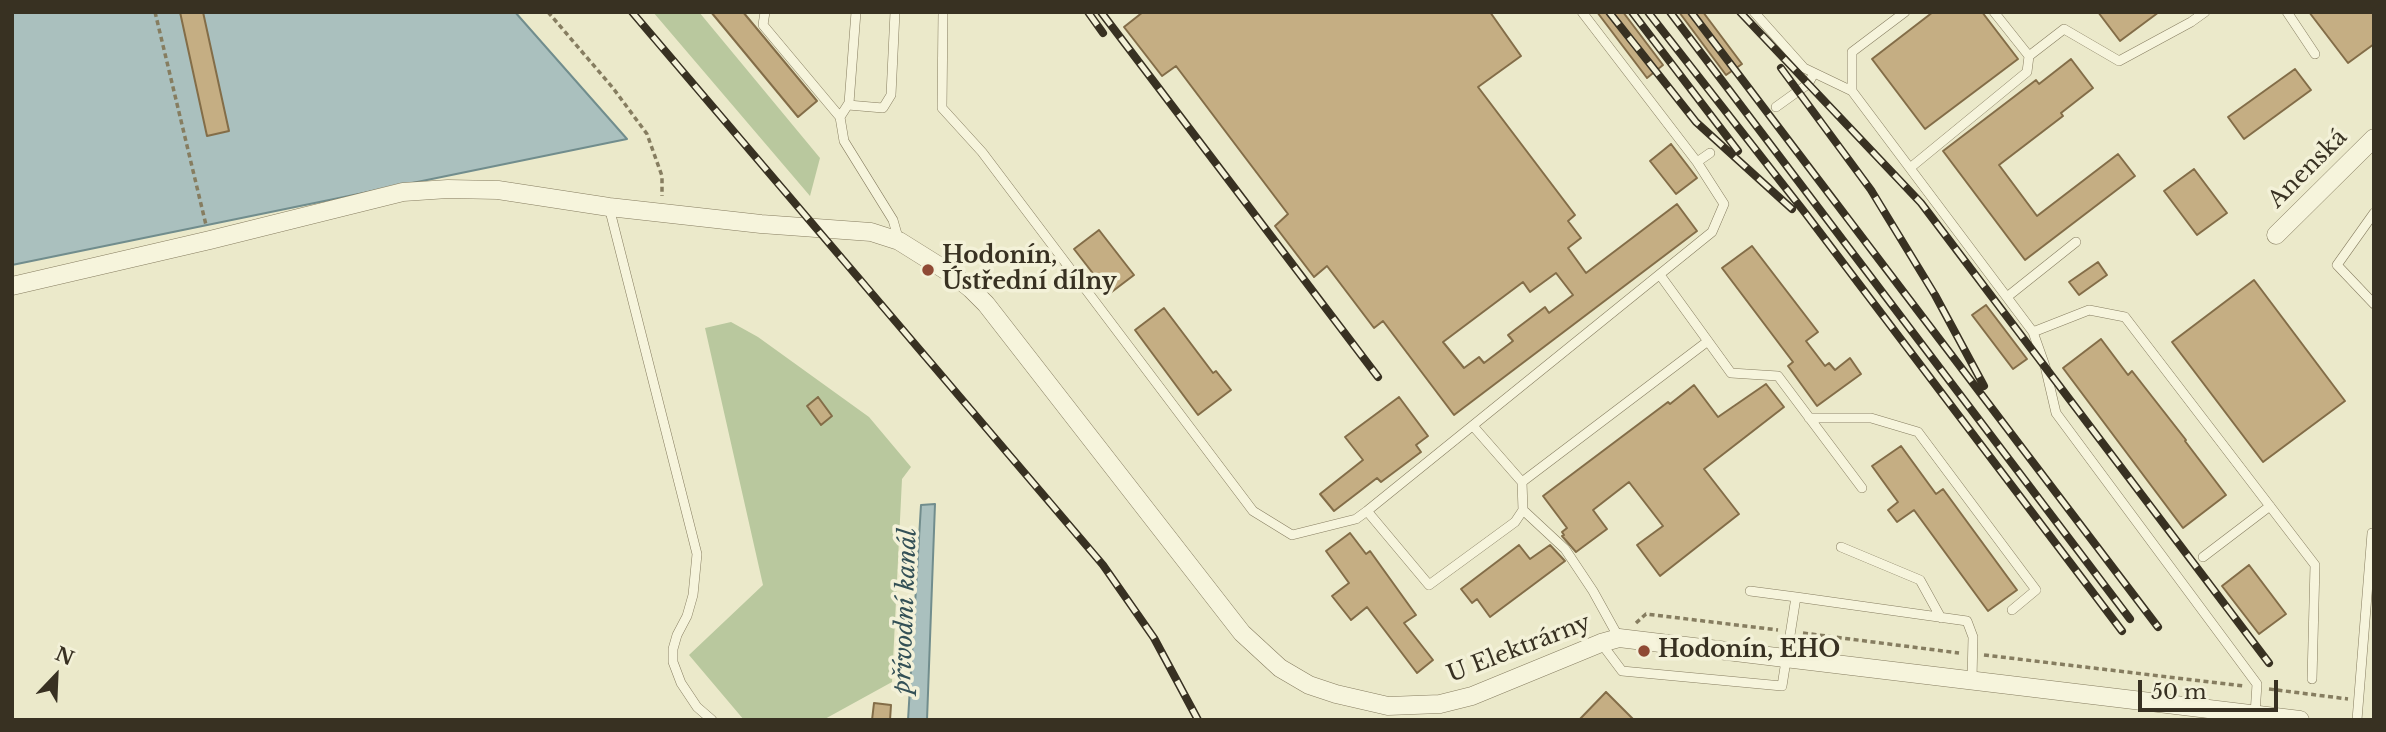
<!DOCTYPE html>
<meta charset="utf-8">
<style>
body{margin:0}
#map{position:relative;width:2386px;height:732px;overflow:hidden;background:#ebe9ca;font-family:"Libre Baskerville",serif}
canvas{display:block}
.frame{position:absolute;inset:0;border:14px solid #383122;pointer-events:none}
.north{position:absolute;left:21px;top:641px;width:70px;height:70px;-webkit-text-stroke:5px #f3f1d8;paint-order:stroke;rotate:23deg;font-size:19px;font-weight:700;line-height:28px;text-align:center;color:#383122}
.north::after{content:'';display:block;margin:auto;width:24px;height:32px;background:#383122;clip-path:polygon(50% 0,100% 100%,50% 72%,0 100%)}
.scale{position:absolute;left:2138px;top:680px;width:140px;height:32px;box-sizing:border-box;border:4px solid #383122;border-top:0;padding-left:9px;font-size:21px;line-height:24px;white-space:nowrap;color:#383122;-webkit-text-stroke:5px #f3f1d8;paint-order:stroke}
</style>
<div id="map">
<canvas width="2386" height="732"></canvas>
<div class="frame"></div>
<div class="north">N</div>
<div class="scale">50 m</div>
</div>
<script>
const context = document.querySelector('canvas').getContext('2d');
context.lineJoin = 'round';
function fillPath(path, color) { context.fillStyle = color; context.fill(path, 'evenodd'); }
const poly = rows => new Path2D(rows.map(r => 'M' + r).join(''));
function trace(path, color, width, dash) { context.strokeStyle = color; context.lineWidth = width; context.lineCap = dash ? 'butt' : 'round'; context.setLineDash(dash || []); context.stroke(path); }
function drawText(font, color, halo, rows, align = 'center') {
  context.font = font + ' "Libre Baskerville",serif'; context.lineWidth = 7; context.setLineDash([]); context.textBaseline = 'middle'; context.strokeStyle = halo; context.fillStyle = color; for (const [text, x, y, turn = 0] of rows) {
    context.save(); context.translate(x, y); context.rotate((+turn || 0) * Math.PI / 180); context.textAlign = isNaN(turn) ? turn : align; if (halo) context.strokeText(text, 0, 0); context.fillText(text, 0, 0); context.restore();
  }
}
fillPath(poly([
 [653,12,699,12,820,158,810,196],
 [731,322,758,337,869,417,911,467,902,479,892,682,823,720,744,720,689,655,763,585,705,328]
]), '#b9c89e');
const water = poly([
 [12,12,515,12,627,139,12,265,12,12],
 [935,504,927,720,908,720,921,505,935,504]
]);
fillPath(water, '#aac0be');
trace(water, '#718d8d', 2);
const building = poly([
 [180,12,203,12,229,131,207,136,180,12],
 [711,12,743,12,817,101,798,117,711,12],
 [1143,12,1490,12,1521,56,1478,87,1575,215,1568,221,1581,238,1568,248,1586,273,1677,204,1697,231,1454,415,1383,321,1374,328,1327,266,1314,277,1275,226,1288,214,1241,152,1176,66,1162,76,1124,27,1143,12],
 [1556,273,1573,295,1549,313,1545,307,1508,335,1513,341,1484,363,1479,357,1464,368,1443,342,1523,282,1530,292,1556,273],
 [1597,12,1623,12,1663,65,1647,78,1597,12],
 [1679,12,1703,12,1742,64,1726,75,1679,12],
 [1933,12,1982,12,2018,59,1925,129,1872,59,1933,12],
 [2098,12,2159,12,2120,41,2098,12],
 [2309,12,2374,12,2374,44,2348,63,2309,12],
 [2071,59,2093,88,2061,113,2063,116,1999,165,2037,216,2118,154,2135,176,2025,260,1943,151,2036,80,2039,84,2071,59],
 [2295,69,2311,90,2244,139,2228,117,2295,69],
 [1671,144,1697,178,1676,194,1650,161,1671,144],
 [2194,169,2227,213,2197,235,2164,191,2194,169],
 [1099,230,1134,275,1109,294,1074,249,1099,230],
 [1752,246,1818,332,1806,341,1825,366,1829,363,1835,370,1850,358,1861,374,1817,406,1788,366,1793,362,1722,268,1752,246],
 [2098,262,2107,275,2079,295,2069,282,2098,262],
 [2254,280,2345,401,2263,462,2172,342,2254,280],
 [1986,305,2027,359,2013,369,1972,315,1986,305],
 [1164,308,1213,373,1216,371,1231,390,1198,415,1135,330,1164,308],
 [2101,339,2128,375,2132,371,2186,440,2185,441,2226,495,2183,528,2063,368,2101,339],
 [1766,384,1784,407,1704,469,1739,514,1660,576,1637,545,1663,526,1629,482,1593,510,1607,529,1576,552,1562,536,1564,535,1562,532,1567,528,1543,496,1668,402,1670,404,1694,385,1718,417,1766,384],
 [818,397,832,416,821,425,807,406,818,397],
 [1399,397,1428,436,1416,445,1421,452,1381,482,1377,478,1334,511,1320,494,1363,460,1345,437,1399,397],
 [1901,446,1936,494,1943,489,2017,590,1988,611,1914,510,1897,522,1888,510,1898,502,1872,466,1901,446],
 [1350,533,1366,554,1370,551,1416,615,1404,623,1433,660,1417,673,1367,607,1351,620,1332,596,1349,583,1326,551,1350,533],
 [1519,545,1530,559,1550,545,1565,561,1490,617,1477,599,1472,603,1461,589,1519,545],
 [2249,565,2286,614,2259,634,2222,586,2249,565],
 [1606,692,1634,720,1579,720,1606,692],
 [874,703,891,705,890,720,872,720,874,703]
]);
fillPath(building, '#c5ae83');
trace(building, '#836d48', 2);
const lane = poly([
 [765,12,763,25,840,117,844,141,893,220,899,241],
 [943,12,942,108,982,152,1253,511,1292,535,1356,519,1367,511,1712,232,1724,204,1697,162],
 [1582,12,1697,162,1710,153],
 [1754,12,1804,68,1852,91,2033,332,2045,366,2056,413,2257,684,2255,714],
 [2287,12,2315,54],
 [2029,56,2064,29,2119,61,2191,22,2205,12],
 [1852,91,1852,52,1905,12],
 [848,105,883,108,891,95,895,12],
 [1776,107,1808,84,1814,73],
 [840,117,849,103,856,12],
 [1910,168,2027,72,2029,56,1994,12],
 [609,207,697,554,693,595,687,616,677,635,673,649,673,662,681,683,697,707,712,720],
 [2374,213,2337,265,2374,304],
 [1660,275,1731,373,1778,376,1862,488],
 [2007,297,2076,242],
 [2033,332,2089,310,2125,317,2315,565,2312,679],
 [1809,418,1871,418,1918,432,2036,590,2012,610],
 [1473,426,1522,482,1708,341],
 [1523,510,1565,549,1593,591,1619,638],
 [1367,511,1429,585,1515,522,1523,510,1522,482],
 [1841,547,1920,580,1941,618],
 [2203,557,2270,506],
 [1750,591,1796,597],
 [1601,643,1622,671,1782,686,1796,597,1967,621,1973,637,1972,679],
 [2357,720,2372,533]
]);
const street = poly([
 [2276,235,2374,138],
 [12,286,210,240,403,192,448,189,498,190,609,207,761,224,871,232,899,241,955,276,971,289,986,304,1242,633,1280,668,1309,685,1336,694,1388,706,1440,704,1472,696,1601,643,1619,638,2300,720]
]);
trace(lane, '#867d60', 10);
trace(street, '#867d60', 19);
trace(poly([
 [155,12,206,225],
 [548,12,613,88,647,134,662,176,662,196],
 [1636,623,1646,614,1778,630],
 [1803,633,1959,653],
 [1984,655,2244,686],
 [2269,689,2348,699]
]), '#867d60', 3.5, [5, 3.5]);
trace(lane, '#f6f4dc', 9);
trace(street, '#f6f4dc', 18);
const rail = poly([
 [632,12,1103,565,1154,638,1198,720],
 [1088,12,1103,33],
 [1101,12,1378,377],
 [1609,12,1696,122,1792,209],
 [1632,12,1738,151],
 [1648,12,1806,214,2122,631],
 [1670,12,2130,619],
 [1691,12,2158,627],
 [1740,12,1921,203,2269,663],
 [1781,68,1871,190,1935,295,1984,386]
]);
trace(rail, '#383122', 8);
trace(rail, '#f3f1d8', 5, [16]);
for (const [x, y, r, color] of [
 [928,270,7,"#8f4a35"],
 [1644,651,7,"#8f4a35"]
]) { const dot = new Path2D(); dot.arc(x, y, r, 0, 2 * Math.PI); context.fillStyle = color; context.fill(dot); trace(dot, '#f3f1d8', 2.5); }
drawText('23px', '#383122', '#f3f1d8', [
 ["Anenská",2308,169,-45],
 ["U Elektrárny",1519,649,-21]
]);
drawText('bold 23px', '#383122', '#f3f1d8', [
 ["Hodonín,",942,257],
 ["Ústřední dílny",942,283],
 ["Hodonín, EHO",1658,651]
], 'left');
drawText('italic 24px', '#335056', '#f3f1d8', [
 ["přívodní kanál",906,611,-88]
]);
</script>
